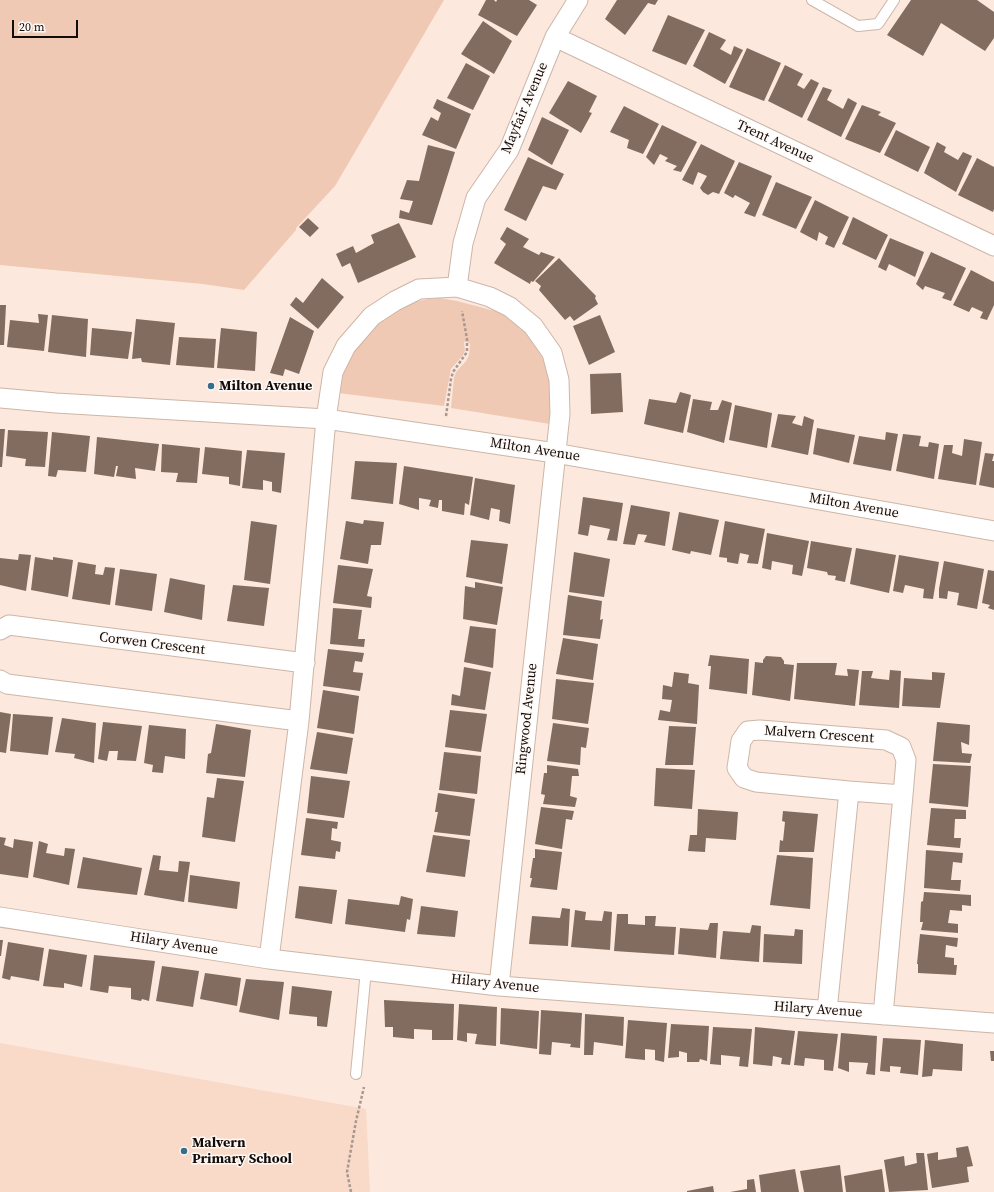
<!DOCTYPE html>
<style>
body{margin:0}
#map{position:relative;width:994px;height:1192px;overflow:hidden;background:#fce8dd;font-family:"Source Serif 4",serif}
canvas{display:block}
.scale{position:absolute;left:12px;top:20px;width:66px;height:18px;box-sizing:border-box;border:2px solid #140c08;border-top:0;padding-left:5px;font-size:12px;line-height:14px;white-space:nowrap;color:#140c08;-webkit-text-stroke:3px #fef9f6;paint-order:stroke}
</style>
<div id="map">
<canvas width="994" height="1192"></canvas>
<div class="scale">20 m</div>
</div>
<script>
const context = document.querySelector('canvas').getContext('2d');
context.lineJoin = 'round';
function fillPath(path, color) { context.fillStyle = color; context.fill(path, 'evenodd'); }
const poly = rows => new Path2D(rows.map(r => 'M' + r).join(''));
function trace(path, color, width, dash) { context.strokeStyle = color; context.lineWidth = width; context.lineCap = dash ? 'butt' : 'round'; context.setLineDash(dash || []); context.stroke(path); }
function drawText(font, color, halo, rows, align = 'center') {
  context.font = font + ' "Source Serif 4",serif'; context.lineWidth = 3; context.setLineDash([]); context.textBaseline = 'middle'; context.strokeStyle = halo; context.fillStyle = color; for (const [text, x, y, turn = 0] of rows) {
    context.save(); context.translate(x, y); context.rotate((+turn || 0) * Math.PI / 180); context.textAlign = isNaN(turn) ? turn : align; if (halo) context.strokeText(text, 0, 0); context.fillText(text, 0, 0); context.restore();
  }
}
fillPath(poly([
 [0,1043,366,1109,370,1192,0,1192]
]), '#f9d9c7');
fillPath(poly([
 [0,0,444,0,335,186,296,228,296,230,244,290,203,284,0,265],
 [440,298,457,301,499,312,520,326,530,336,537,348,543,359,548,376,551,387,550,424,451,408,454,378,456,372,466,361,469,355,470,344,467,342,464,342,465,351,463,355,451,369,444,406,338,393,344,372,352,354,364,338,387,315,414,302,428,299]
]), '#efc9b4');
fillPath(poly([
 [486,0,494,0,496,2,497,0,529,0,537,5,517,36,478,15],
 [617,0,658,0,655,5,648,3,625,35,605,19],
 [911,0,977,0,994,12,994,38,985,51,941,23,923,56,887,35],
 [668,15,705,30,686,65,652,51],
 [483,21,512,41,494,74,461,54],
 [709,32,726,40,720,49,731,55,734,46,743,50,725,84,693,66],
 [747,48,781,63,764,101,729,87],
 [466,63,490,76,473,110,447,98],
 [785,65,803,74,797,85,804,89,811,79,819,83,802,118,768,101],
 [568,81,597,96,589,112,592,113,581,133,549,113],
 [823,87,832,90,827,100,843,109,848,98,857,103,841,137,807,120],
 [437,99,471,114,456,149,422,135,431,117,438,121,441,113,433,108],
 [862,105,881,112,878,115,896,123,880,153,845,139],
 [624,106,659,124,643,154,627,148,629,140,610,132],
 [542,117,569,130,552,165,528,150],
 [662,125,697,142,681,172,673,170,677,166,665,161,668,158,660,154,654,165,646,157],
 [896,130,930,147,918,172,884,155],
 [937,142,946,147,944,152,958,160,963,152,972,156,956,192,924,173],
 [701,144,735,161,719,194,713,192,708,195,703,192,700,188,707,176,698,172,693,185,682,180],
 [428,145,455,152,432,225,399,218,400,210,409,213,413,201,400,199,407,180,419,181],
 [528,157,564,174,556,190,543,186,526,221,504,210],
 [977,158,994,167,994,209,993,212,958,195],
 [739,162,772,176,755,217,744,213,750,203,735,195,733,198,724,193],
 [776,182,812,197,796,229,762,215],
 [815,200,849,217,834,248,825,244,828,237,819,232,817,241,800,232],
 [853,217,888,235,876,260,842,244],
 [308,218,319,228,310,237,299,227],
 [399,223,416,257,358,283,350,263,342,267,336,254,353,246,356,253,374,243,371,235],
 [507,227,529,239,523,247,539,255,541,252,555,257,533,282,531,281,530,284,494,263,506,244,500,239],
 [890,238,924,252,915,277,889,264,886,271,878,267],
 [931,252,966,268,951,301,942,298,945,293,925,286,923,290,916,284],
 [559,258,596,296,595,298,598,304,574,321,570,316,565,320,539,290,541,286,535,281],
 [971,270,994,282,994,305,987,320,980,318,983,312,972,307,969,312,953,305],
 [322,278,344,297,318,329,290,305,296,297,303,303],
 [0,305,6,305,4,345,0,345],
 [38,314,48,315,44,351,7,347,10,320,39,323],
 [52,315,88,319,86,357,48,352],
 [600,315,615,352,589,365,573,326],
 [290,317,314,331,299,374,285,369,283,376,270,373],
 [136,319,175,323,170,365,142,362,141,358,132,359],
 [92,328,132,332,128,359,90,355],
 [221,328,257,332,255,371,217,368],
 [179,337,216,339,214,368,176,365],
 [621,373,623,412,591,414,590,374],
 [680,392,691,395,683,433,644,424,649,399,676,403],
 [693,399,712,402,710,410,718,410,722,400,732,403,724,443,687,432],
 [735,405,772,413,767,448,729,440],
 [778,414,796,416,792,423,802,426,804,416,814,420,808,455,771,447],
 [817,428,855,435,849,463,813,454],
 [0,429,5,429,2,467,0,467],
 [8,430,48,432,45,467,25,466,26,459,6,456],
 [52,432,90,436,86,472,58,470,56,477,48,476],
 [886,432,898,434,891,471,853,464,859,436,885,440],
 [903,434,921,436,919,446,928,447,929,442,939,444,934,479,896,471],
 [97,437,159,444,155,471,135,468,136,479,116,476,118,466,116,466,114,477,94,474],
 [964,439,982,442,976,485,938,479,944,445,953,445,952,453,962,456],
 [162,444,200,448,197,483,176,482,178,473,161,472],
 [205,447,242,451,240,486,229,484,229,477,202,474],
 [247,450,285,453,281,493,272,491,272,482,263,480,263,490,242,488],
 [985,453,994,454,992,461,994,461,994,488,979,485],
 [355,461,397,463,393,504,351,499],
 [404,466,473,477,469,505,465,503,464,515,442,511,442,500,439,500,438,508,429,506,431,500,419,498,419,510,399,504],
 [475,478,515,485,510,524,499,521,500,510,491,508,489,520,470,515],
 [583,497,623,503,617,541,607,540,610,529,590,525,588,536,578,534],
 [631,505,670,512,665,546,644,542,647,535,638,534,635,545,623,544],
 [679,512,719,520,711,555,691,551,690,554,672,550],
 [364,520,384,522,381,545,371,545,368,564,340,559,346,521,363,524],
 [251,521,277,525,270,584,244,580],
 [725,521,765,529,758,564,747,563,749,555,740,553,738,564,727,562,727,558,719,557],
 [767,533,809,541,802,576,792,574,793,565,772,561,771,570,762,568],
 [471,540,508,544,502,584,466,577],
 [811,541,852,548,845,582,835,580,836,576,828,575,827,572,807,568],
 [856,548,896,555,889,593,850,584],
 [574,552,610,559,604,597,569,592],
 [19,554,31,555,26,591,0,585,0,558,18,560],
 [899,555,939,562,933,599,923,598,924,589,905,585,903,593,893,591],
 [35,557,53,560,53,557,73,560,68,597,31,590],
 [944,561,984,569,977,609,957,605,959,593,948,591,947,599,939,598,939,589],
 [78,562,96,565,95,574,103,575,105,567,115,568,110,605,72,599],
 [338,565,373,569,367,596,372,597,371,608,333,603],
 [120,569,157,574,152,611,115,605],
 [988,570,994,571,994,610,988,608,990,605,982,603],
 [170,578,205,585,202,620,164,612],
 [475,582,503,587,497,625,463,619,465,586,475,588],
 [233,585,269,588,264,626,227,621],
 [568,595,602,601,600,620,603,619,600,639,563,635],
 [333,608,362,610,358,639,365,639,364,647,330,644],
 [470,626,496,629,493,668,464,662],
 [563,638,598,644,593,680,556,674],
 [328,649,364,653,362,662,355,661,353,672,363,673,360,691,323,686],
 [710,655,749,659,747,694,709,689,711,666,708,666],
 [766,656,781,657,784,661,784,664,794,665,790,701,752,695,755,662,763,663,763,660],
 [797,663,837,663,835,675,848,676,847,669,859,670,855,706,794,699],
 [464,667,491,672,485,710,451,705,452,694,460,696],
 [890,670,901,671,899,708,859,705,862,671,873,671,871,678,889,680],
 [674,672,689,674,688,683,699,685,697,724,658,720,660,710,670,712,672,700,662,699,663,685,672,687],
 [932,672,945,673,940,708,902,706,904,678,932,680],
 [556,679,594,683,588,724,552,719],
 [323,690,359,696,354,734,317,728],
 [450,710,487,714,481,752,445,747],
 [0,712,11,714,6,753,0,752],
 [13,714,53,717,48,755,10,751],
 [62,718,96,723,94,763,74,758,75,754,55,752],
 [103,722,142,726,136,761,117,760,118,751,109,751,107,761,98,759],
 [937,722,970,725,969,745,961,742,962,753,972,754,970,763,933,761],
 [553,723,589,728,586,748,581,747,580,765,547,761],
 [216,724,251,730,245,777,206,773,208,754,211,753],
 [149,725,186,729,185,759,165,756,163,773,152,772,153,765,144,763],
 [669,726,696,727,693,765,665,765],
 [317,732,353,738,347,774,310,769],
 [444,752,481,756,477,794,439,790],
 [933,764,971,766,968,807,929,803],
 [547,765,578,769,579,776,572,776,570,796,577,798,575,807,543,804,545,795,541,794,544,773,547,773],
 [656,768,695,770,692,809,654,806],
 [311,776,350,781,344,818,307,813],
 [217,778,244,781,235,842,202,837,207,797,214,798],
 [438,793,475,799,470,836,434,832,438,812,435,812],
 [541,807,574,811,572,820,566,819,562,849,535,844],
 [931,808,966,810,966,819,955,819,954,838,961,838,960,848,927,845],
 [698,809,738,812,736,840,706,838,705,852,688,851,690,835,697,835],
 [783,811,818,814,814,852,779,852,780,840,783,841,785,822,782,821],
 [306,818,338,822,337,829,332,828,331,840,341,842,340,852,336,851,335,859,301,855],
 [433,835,470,840,465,877,426,872],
 [0,837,6,838,4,845,13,848,14,839,33,842,28,878,0,874],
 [39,841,48,844,46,853,64,856,65,848,75,849,69,885,33,877],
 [535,849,562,852,557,890,530,887,532,878,530,878,533,858,535,858],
 [926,850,963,853,962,863,953,862,951,880,961,880,960,891,924,888],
 [153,855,161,856,159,870,178,872,179,861,190,862,184,902,144,895],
 [777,855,813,858,810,909,770,905],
 [83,857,142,868,137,895,77,888],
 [190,875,240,882,237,909,188,902],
 [299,886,337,890,332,924,295,918],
 [924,892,971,895,971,906,962,905,962,911,950,910,948,923,958,924,958,933,921,930,923,922,920,922,921,902,923,901],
 [401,896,413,899,410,920,407,919,405,932,345,924,348,899,399,905],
 [421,906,458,911,455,937,417,934],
 [562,908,570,909,568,946,529,944,532,916,560,918],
 [575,910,586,912,585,920,602,921,604,911,612,912,610,950,571,947],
 [617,914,628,914,628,924,645,925,645,916,656,916,655,926,676,927,674,955,614,951],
 [710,923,718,923,716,958,678,954,680,928,708,930],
 [752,925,761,926,759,962,720,959,723,931,750,933],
 [795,929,803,930,802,964,763,962,764,934,794,936],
 [920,934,958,938,957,947,946,945,945,957,954,958,954,965,957,965,956,975,918,973,918,964,917,964],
 [0,940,3,940,1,956,0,956],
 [8,942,44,948,39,981,11,976,10,980,2,978],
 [49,949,87,955,82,987,64,983,64,988,43,986],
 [94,955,155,961,149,1001,142,999,141,1001,131,999,131,988,109,986,108,993,90,990],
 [162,966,199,971,193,1007,156,1001],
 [205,973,241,978,237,1006,200,999],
 [246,979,284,982,279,1020,239,1012],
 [292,986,332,991,327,1027,317,1026,317,1017,289,1014],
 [384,1000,454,1004,453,1040,432,1040,432,1030,414,1029,414,1039,393,1037,393,1027,385,1027],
 [459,1004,497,1007,496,1046,475,1044,477,1034,467,1033,467,1042,457,1040],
 [501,1008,539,1011,537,1049,500,1044],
 [541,1010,582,1013,580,1048,570,1047,571,1044,552,1042,551,1055,539,1054],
 [585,1014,624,1017,623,1046,594,1042,593,1055,584,1055],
 [628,1020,667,1023,664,1062,655,1060,655,1050,645,1049,645,1060,625,1058],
 [671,1024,709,1026,707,1061,700,1059,699,1062,687,1062,687,1053,679,1051,679,1057,668,1058],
 [713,1027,752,1029,748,1067,739,1066,740,1057,721,1055,721,1065,710,1064],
 [755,1027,795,1031,790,1065,781,1064,782,1058,773,1056,772,1066,753,1064],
 [798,1031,838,1034,833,1071,824,1070,824,1060,805,1058,804,1066,794,1065],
 [841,1033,877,1036,875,1075,866,1074,868,1063,849,1062,849,1072,838,1068],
 [883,1038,921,1040,918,1075,900,1073,901,1067,890,1066,890,1072,880,1071],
 [925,1040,963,1044,962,1071,933,1069,932,1076,922,1077],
 [990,1051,994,1051,994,1061,991,1061],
 [968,1146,973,1166,967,1167,969,1182,932,1188,927,1154,938,1152,938,1160,957,1157,956,1148],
 [916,1153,924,1153,928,1190,889,1192,884,1160,904,1156,905,1166,917,1163],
 [840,1165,843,1192,804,1192,800,1171],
 [795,1169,799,1192,761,1192,759,1175],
 [882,1169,885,1192,846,1192,844,1176],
 [754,1179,756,1192,730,1192,747,1189,747,1180],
 [713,1186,714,1192,687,1192,687,1191]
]), '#826c60');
const lane = poly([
 [812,0,858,26,878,24,894,0],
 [356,1074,366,970]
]);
const street = poly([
 [555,37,994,246],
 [457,287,463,243,476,198,509,150,555,37,578,0],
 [0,398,56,403,326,419,555,453,994,531],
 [0,630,9,625,305,663],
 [0,680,7,684,299,721],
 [0,917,269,959,499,986,994,1023],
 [269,959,299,721,326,419,333,372,346,346,372,316,395,301,419,289,457,287,490,297,510,307,533,326,552,353,559,380,560,414,499,986],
 [827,1011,849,791,756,782,744,778,737,768,741,741,748,731,760,730,886,740,901,747,906,760,903,795,849,791],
 [883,1015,903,795]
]);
trace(lane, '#cdb6a8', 12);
trace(street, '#cdb6a8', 21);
trace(poly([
 [446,416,451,379,453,372,467,352,467,339,462,311],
 [351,1192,347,1172,356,1121,364,1087]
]), '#a89890', 2.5, [3, 2]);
trace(lane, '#fff', 10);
trace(street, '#fff', 19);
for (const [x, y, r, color] of [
 [211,386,4,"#376e89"],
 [184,1151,4,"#376e89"]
]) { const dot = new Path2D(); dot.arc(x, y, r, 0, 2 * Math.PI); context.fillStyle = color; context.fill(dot); trace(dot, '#fef9f6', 1.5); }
drawText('14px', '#140c08', '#fef9f6', [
 ["Mayfair Avenue",525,108,-67],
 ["Trent Avenue",775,142,25],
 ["Milton Avenue",535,450,9],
 ["Milton Avenue",854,506,10],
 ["Corwen Crescent",152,644,7],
 ["Ringwood Avenue",527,719,-84],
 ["Malvern Crescent",819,735,4],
 ["Hilary Avenue",174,944,9],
 ["Hilary Avenue",495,984,6],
 ["Hilary Avenue",818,1010,4]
]);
drawText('bold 14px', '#140c08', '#fef9f6', [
 ["Milton Avenue",219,386],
 ["Malvern",192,1143],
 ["Primary School",192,1159]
], 'left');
</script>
